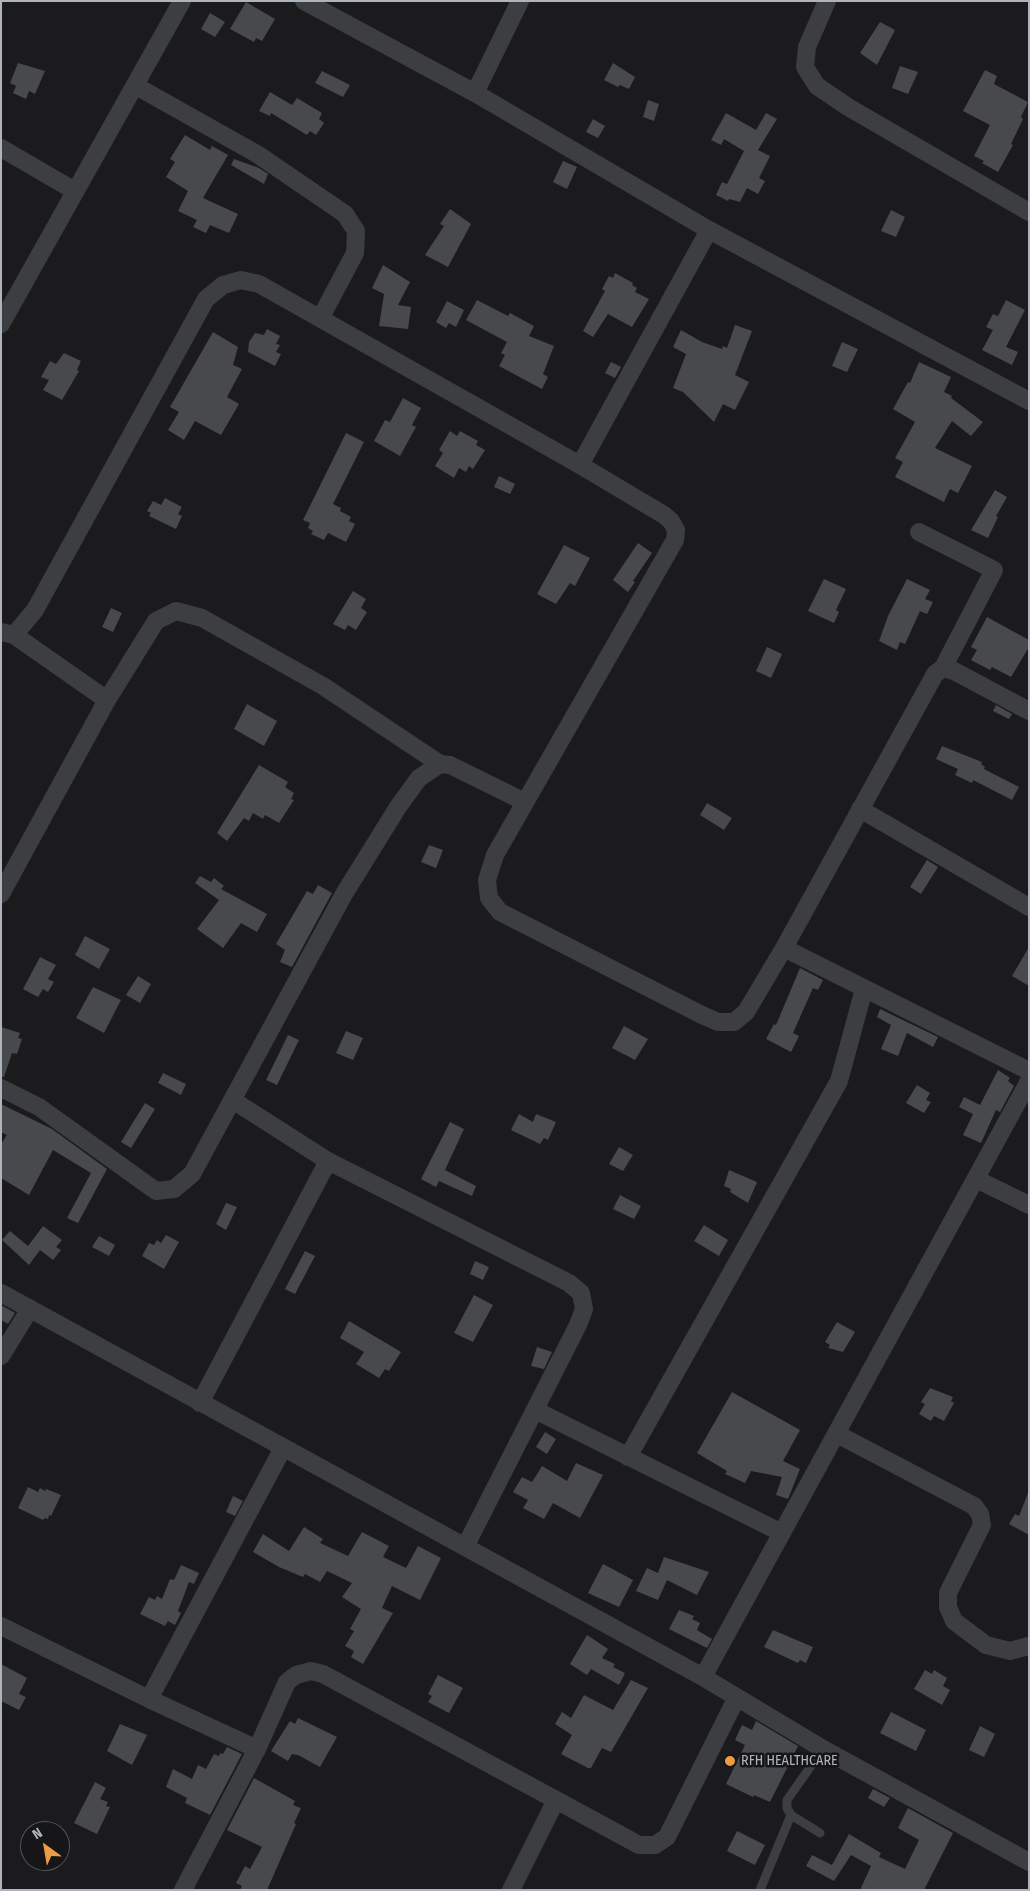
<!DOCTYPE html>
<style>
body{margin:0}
#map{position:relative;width:1030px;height:1891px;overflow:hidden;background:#1b1b1d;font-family:"Fira Sans Condensed",sans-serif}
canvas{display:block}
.frame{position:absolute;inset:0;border:2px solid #aeb4bc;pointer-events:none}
.north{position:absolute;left:20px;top:1821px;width:50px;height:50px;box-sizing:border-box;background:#161618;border:1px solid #53555a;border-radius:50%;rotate:328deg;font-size:14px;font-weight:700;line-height:20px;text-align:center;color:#aeb4bc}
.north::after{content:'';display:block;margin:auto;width:18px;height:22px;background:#ec9d44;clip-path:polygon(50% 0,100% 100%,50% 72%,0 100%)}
</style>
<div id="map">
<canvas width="1030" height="1891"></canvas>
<div class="frame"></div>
<div class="north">N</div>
</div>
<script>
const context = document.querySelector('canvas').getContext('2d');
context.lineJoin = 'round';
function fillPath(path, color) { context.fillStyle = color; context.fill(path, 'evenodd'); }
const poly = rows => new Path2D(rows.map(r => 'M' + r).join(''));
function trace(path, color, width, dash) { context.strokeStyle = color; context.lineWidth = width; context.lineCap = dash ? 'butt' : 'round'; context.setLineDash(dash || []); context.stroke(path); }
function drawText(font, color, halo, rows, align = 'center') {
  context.font = font + ' "Fira Sans Condensed",sans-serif'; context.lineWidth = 5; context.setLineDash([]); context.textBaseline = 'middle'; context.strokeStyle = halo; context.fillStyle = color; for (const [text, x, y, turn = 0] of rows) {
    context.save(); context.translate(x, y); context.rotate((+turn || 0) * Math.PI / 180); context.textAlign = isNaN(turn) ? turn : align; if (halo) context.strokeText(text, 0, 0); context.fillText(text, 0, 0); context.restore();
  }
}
fillPath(poly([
 [246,2,275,19,262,41,256,38,254,42,230,29],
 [210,13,225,22,215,37,201,29],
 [880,22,895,30,877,65,860,53],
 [18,63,45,71,35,94,29,91,26,99,13,93,16,86,10,83],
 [613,63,635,77,629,89,620,85,618,87,604,80],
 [900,66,918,72,908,94,892,88],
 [985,70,997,76,994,84,1028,102,1021,117,1023,119,1011,144,1013,145,998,172,982,163,984,161,974,156,990,125,963,111],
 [322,71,350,85,343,97,315,83],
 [270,92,292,105,297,98,322,113,319,119,324,123,316,135,310,131,307,135,271,113,270,116,259,111],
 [648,100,659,104,654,121,643,117],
 [726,113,756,130,766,113,777,119,758,150,770,156,759,178,765,181,758,194,747,188,740,202,729,199,728,201,716,195,722,182,727,184,744,151,724,139,721,145,711,140],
 [593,119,605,126,598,138,586,132],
 [185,135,210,150,212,146,228,155,203,198,238,214,229,233,210,225,206,233,193,227,197,220,178,211,188,191,166,177,175,162,170,159],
 [234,159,259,168,268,174,264,184,231,165],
 [563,161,577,167,567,189,553,182],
 [450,209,471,224,448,267,425,255,444,226,440,224],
 [891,210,905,217,896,237,881,231],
 [383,265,410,282,398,305,411,307,408,329,379,326,384,294,372,288],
 [615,273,633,283,632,285,637,288,635,292,649,299,632,327,608,314,593,337,583,331,605,291,602,289,609,276,613,278],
 [477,300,508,316,510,313,534,326,529,336,554,346,543,374,548,377,542,389,499,366,505,355,501,353,507,342,466,320],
 [1006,300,1025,310,1006,347,1018,352,1012,365,982,350,993,330,986,327,993,314,998,316],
 [447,301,464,310,456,327,449,323,446,328,436,322],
 [735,325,752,331,735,375,749,382,735,410,723,404,714,422,683,392,673,388,686,354,673,347,681,330,702,342,722,349,723,346,727,348],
 [267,329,280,336,276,344,280,345,276,352,281,354,275,366,248,352,249,342,255,333,264,335],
 [213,332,238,347,233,365,242,369,227,397,239,404,221,435,195,421,184,440,168,430,179,412,170,407],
 [842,342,858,349,847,372,832,366],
 [64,353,81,361,77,370,79,371,62,400,43,390,49,380,41,377,50,361,56,364],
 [611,362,621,367,615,378,605,373],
 [919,362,951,377,944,392,952,396,951,398,983,422,971,436,952,421,935,448,972,466,958,493,950,489,944,502,895,477,903,462,895,458,915,422,893,409,908,382,910,383],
 [403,398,421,408,412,425,416,427,400,456,374,441,385,420,390,422],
 [450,431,457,436,460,431,478,441,476,445,485,450,473,469,469,466,466,472,459,468,454,478,435,466,443,453,439,450],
 [346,433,364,442,333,504,341,508,340,511,351,517,349,521,355,524,346,542,328,533,324,540,311,534,313,531,308,528,310,523,303,520],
 [499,476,515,484,510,494,494,487],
 [995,490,1007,497,996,516,998,517,988,538,971,530],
 [165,498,182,507,178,514,182,516,176,529,149,516,151,513,147,511,153,501,161,505],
 [638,543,652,553,633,581,635,582,628,592,613,580],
 [564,545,590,558,575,586,570,583,556,604,537,594],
 [824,579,846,589,836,610,839,612,834,623,808,611],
 [907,579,930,590,925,599,933,602,927,614,920,611,905,644,900,642,897,650,879,641,888,616],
 [353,591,366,599,361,608,367,612,356,630,348,625,345,630,333,624],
 [111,608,122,613,113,632,102,627],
 [987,617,1029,640,1029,647,1011,677,992,667,990,670,971,660,977,650,971,647],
 [767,647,782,654,771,678,756,671],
 [247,704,277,721,264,746,234,729],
 [996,705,1012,714,1009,719,993,711],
 [942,746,982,762,981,764,985,767,984,769,1019,787,1012,800,973,780,972,783,955,775,958,769,936,759],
 [259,765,288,782,285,787,294,793,291,799,294,800,279,823,265,815,263,819,253,813,249,821,244,818,227,841,217,833],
 [707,803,732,818,724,830,700,815],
 [429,845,443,850,436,868,421,862],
 [927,860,938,867,921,894,910,887],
 [200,876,211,882,214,878,224,886,221,889,267,914,257,932,241,923,223,948,197,929,219,900,195,883],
 [318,885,332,893,292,967,280,962,285,950,276,944,307,891,313,894],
 [85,936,110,949,99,969,75,955],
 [1029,947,1029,986,1012,976],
 [40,957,56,965,48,979,54,982,48,992,43,989,38,997,23,989],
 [800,968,823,980,818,990,813,988,793,1033,799,1036,791,1052,766,1039,774,1024,776,1025],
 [138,976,151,984,140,1003,126,995],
 [93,987,121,1000,104,1033,76,1018],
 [880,1009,938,1037,933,1047,907,1033,898,1056,881,1049,891,1025,877,1017],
 [624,1026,648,1039,635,1060,612,1048],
 [1,1027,20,1033,18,1038,22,1039,17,1054,12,1053,4,1077,1,1077],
 [346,1031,363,1038,353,1060,336,1053],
 [288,1035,299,1040,277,1085,266,1080],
 [998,1070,1010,1078,1008,1081,1014,1086,1000,1112,996,1110,981,1143,963,1135,973,1114,959,1107,964,1097,980,1105],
 [163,1073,186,1084,181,1095,158,1083],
 [917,1085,930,1093,926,1100,931,1102,924,1113,906,1103],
 [145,1103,155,1109,131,1148,121,1142],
 [1,1104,52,1129,107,1169,78,1223,67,1218,91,1173,53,1150,29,1195,1,1178,1,1144,7,1135,1,1132],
 [519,1114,533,1122,536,1114,556,1122,548,1140,544,1138,540,1144,511,1130],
 [450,1122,464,1129,445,1170,476,1186,472,1196,439,1181,436,1187,421,1179],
 [619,1147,633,1155,623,1171,609,1164],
 [729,1170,757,1182,748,1203,730,1192,731,1189,724,1186],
 [620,1195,641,1206,634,1219,613,1209],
 [226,1203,237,1207,226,1230,216,1224],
 [704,1225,728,1240,719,1256,694,1241],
 [43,1226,62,1240,56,1247,61,1250,53,1260,40,1250,29,1265,2,1240,10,1231,28,1246],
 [166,1235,179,1242,164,1269,142,1256,149,1243,154,1245,157,1240,161,1243],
 [99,1236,115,1245,109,1256,92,1247],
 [305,1251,315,1256,295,1294,285,1289],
 [475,1261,489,1267,483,1280,470,1274],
 [474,1295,493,1305,473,1342,454,1333],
 [1,1305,15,1313,8,1324,1,1320],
 [349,1321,401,1352,389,1371,385,1369,379,1378,356,1364,364,1352,340,1338],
 [837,1322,855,1332,843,1352,828,1348,830,1345,825,1342],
 [537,1347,552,1352,544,1369,531,1366],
 [930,1388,953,1397,951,1401,954,1403,944,1421,934,1416,931,1421,919,1414,925,1404,921,1402],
 [732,1392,800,1430,783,1461,800,1469,788,1499,776,1495,782,1477,751,1471,745,1483,725,1474,727,1471,697,1453],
 [545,1432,556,1439,547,1454,536,1447],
 [576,1463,603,1475,580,1518,553,1503,544,1519,523,1508,528,1500,513,1492,522,1477,532,1482,542,1466,567,1481],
 [28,1487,38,1492,40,1488,45,1491,46,1489,61,1495,51,1516,49,1515,48,1519,45,1518,43,1520,18,1508],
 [1028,1493,1029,1493,1029,1535,1009,1524,1015,1514,1019,1516],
 [233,1496,243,1501,235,1516,226,1512],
 [304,1527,323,1539,320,1543,348,1556,362,1532,389,1546,383,1557,406,1568,418,1546,441,1558,420,1600,392,1586,382,1608,393,1613,363,1664,351,1657,354,1651,345,1646,354,1631,350,1629,361,1609,342,1597,352,1583,327,1571,320,1582,305,1574,303,1577,279,1567,253,1552,263,1534,289,1551],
 [664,1557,709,1572,697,1595,667,1580,658,1600,636,1591,647,1568,658,1573],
 [603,1564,633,1580,619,1607,588,1593],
 [181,1565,199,1573,194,1584,189,1582,178,1611,181,1613,175,1625,168,1621,165,1626,140,1614,149,1597,155,1600,157,1596,162,1599,170,1579,174,1580],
 [679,1610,694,1616,692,1619,700,1623,697,1630,712,1639,707,1648,669,1629],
 [773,1630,813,1647,806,1663,800,1660,798,1663,764,1647],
 [587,1635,608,1649,602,1658,615,1664,613,1667,625,1673,619,1685,591,1669,587,1675,570,1664],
 [1,1664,27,1678,19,1694,26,1697,19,1710,1,1701],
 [925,1670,932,1674,934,1670,947,1678,943,1686,950,1690,942,1705,914,1689],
 [438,1675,463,1688,449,1713,428,1702,432,1696,428,1694],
 [631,1680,648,1688,611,1752,602,1748,591,1768,588,1768,561,1754,572,1735,555,1724,562,1712,571,1718,584,1695,613,1710],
 [891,1712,926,1730,916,1751,880,1733],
 [298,1718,337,1737,320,1767,298,1755,292,1754,288,1761,271,1751,290,1721,295,1724],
 [756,1721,798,1746,770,1802,754,1795,753,1797,726,1784,745,1745,735,1740,742,1725,752,1730],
 [120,1724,147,1735,132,1765,107,1751],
 [980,1726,995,1734,984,1757,969,1750],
 [227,1747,242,1754,210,1815,185,1803,187,1798,166,1787,173,1769,192,1779,198,1765,206,1769,214,1754,219,1756,220,1753,223,1754],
 [254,1778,295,1801,293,1805,301,1808,294,1823,296,1824,267,1890,240,1890,242,1886,236,1883,245,1866,250,1869,262,1847,227,1830],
 [95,1782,106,1788,100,1799,108,1802,106,1806,110,1807,97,1834,74,1823],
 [873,1789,890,1798,884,1807,868,1798],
 [908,1808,953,1833,924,1890,860,1890,871,1866,851,1855,834,1881,806,1866,812,1855,832,1865,849,1834,881,1853,879,1857,905,1869,919,1840,898,1828],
 [737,1831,765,1845,755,1865,727,1851]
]), '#48494d');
trace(poly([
 [820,1833,791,1815,787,1808,787,1800,823,1749],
 [760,1890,791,1815]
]), '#3c3e42', 9);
trace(poly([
 [304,1,475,93,709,230,1029,401],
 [827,1,807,47,805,67,817,86,848,107,1029,212],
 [136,86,257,154,345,214,356,231,355,253,321,317],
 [475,93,520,1],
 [1,148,75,191],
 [1,324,182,1],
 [580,465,664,515,671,521,676,530,675,540,495,855,487,880,489,898,500,912,702,1015,718,1022,734,1022,746,1012,784,948,935,674,943,668,954,671,1029,711],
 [919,532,994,570,943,668],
 [1,632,14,635,35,610,206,299,223,285,241,280,259,284,580,465,709,230],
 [14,635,107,700],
 [860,809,1029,907],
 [1,894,107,700,156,621,176,611,202,618,323,686,440,764],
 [784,948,1029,1071],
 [1,1088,39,1107,156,1191,174,1189,192,1174,344,894,398,807,419,778,440,764,450,765,525,802],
 [328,1161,569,1283,581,1293,584,1309,578,1325,465,1547],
 [976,1179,1029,1205],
 [1,1293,703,1677,823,1749,1029,1862],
 [1,1356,30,1309],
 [200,1403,328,1161,234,1101],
 [535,1410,782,1533],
 [837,1434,974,1506,980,1514,982,1525,948,1593,948,1607,954,1621,986,1645,1010,1651,1029,1646],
 [628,1457,839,1081,864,989],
 [1,1626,149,1699,257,1749],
 [703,1677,1029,1081],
 [149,1699,283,1448],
 [556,1800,639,1845,655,1845,667,1837,736,1699],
 [183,1890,257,1749,287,1682,296,1675,311,1671,323,1674,556,1800,511,1890]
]), '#3c3e42', 18);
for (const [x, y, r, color] of [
 [730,1761,6,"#ec9d44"]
]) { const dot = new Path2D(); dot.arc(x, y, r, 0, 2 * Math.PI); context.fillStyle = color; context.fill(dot); trace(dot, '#161618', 2); }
drawText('14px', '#aeb4bc', '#161618', [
 ["RFH HEALTHCARE",741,1761]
], 'left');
</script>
